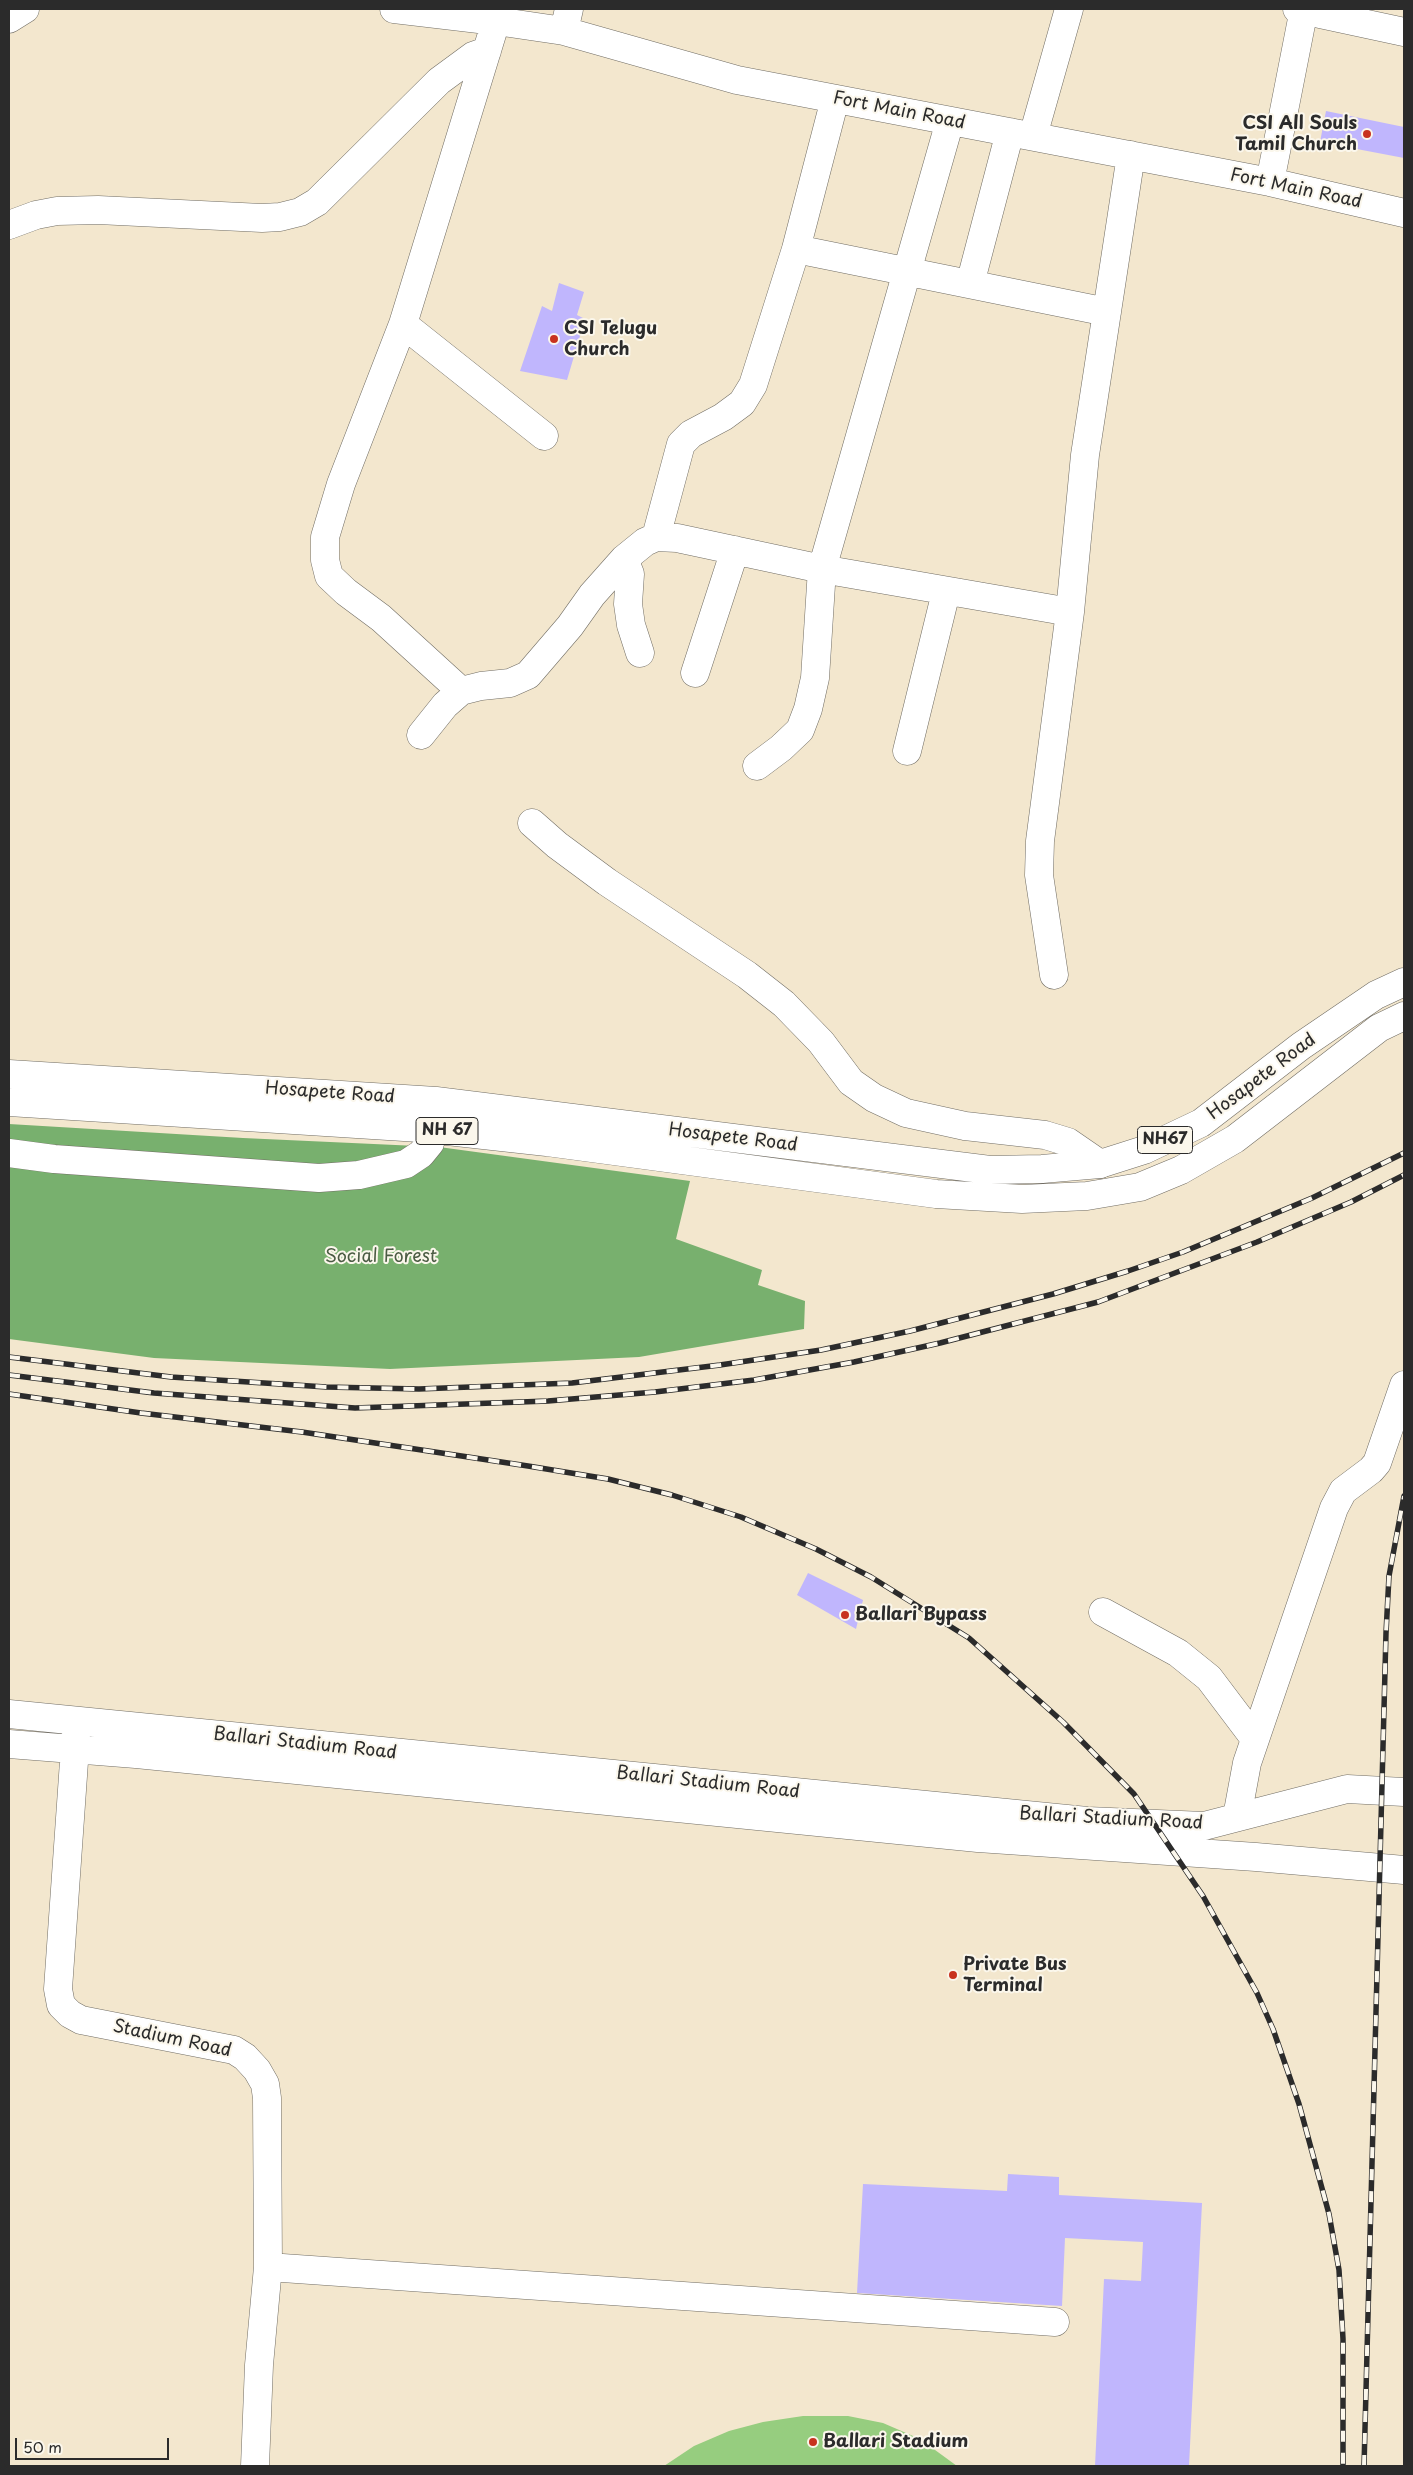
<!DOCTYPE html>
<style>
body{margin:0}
#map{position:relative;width:1413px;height:2475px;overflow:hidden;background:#f3e7ce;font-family:"Playpen Sans",sans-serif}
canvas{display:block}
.frame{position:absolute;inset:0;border:10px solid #2b2b2b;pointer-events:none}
.scale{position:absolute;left:15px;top:2438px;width:154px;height:22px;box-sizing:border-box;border:2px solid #2b2b2b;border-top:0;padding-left:6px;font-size:15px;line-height:18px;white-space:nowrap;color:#2b2b2b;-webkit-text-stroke:4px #fbf7ec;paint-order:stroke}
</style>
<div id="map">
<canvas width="1413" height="2475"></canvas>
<div class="frame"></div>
<div class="scale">50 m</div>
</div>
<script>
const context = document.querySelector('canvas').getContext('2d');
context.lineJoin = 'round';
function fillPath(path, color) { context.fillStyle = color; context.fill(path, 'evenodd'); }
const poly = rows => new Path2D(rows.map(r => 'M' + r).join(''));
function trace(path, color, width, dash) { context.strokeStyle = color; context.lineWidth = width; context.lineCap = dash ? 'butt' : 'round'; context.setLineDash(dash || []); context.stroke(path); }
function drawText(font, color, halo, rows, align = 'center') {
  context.font = font + ' "Playpen Sans",sans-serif'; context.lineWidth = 4; context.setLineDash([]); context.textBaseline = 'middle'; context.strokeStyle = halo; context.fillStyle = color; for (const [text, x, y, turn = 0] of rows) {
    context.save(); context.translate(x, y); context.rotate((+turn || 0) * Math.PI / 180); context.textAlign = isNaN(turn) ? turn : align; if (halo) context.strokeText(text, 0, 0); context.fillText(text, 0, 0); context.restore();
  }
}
fillPath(poly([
 [803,2416,848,2416,883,2423,920,2439,957,2466,664,2466,694,2446,729,2431,763,2422]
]), '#96cd7f');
fillPath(poly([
 [9,1124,243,1138,439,1147,690,1181,676,1239,762,1270,758,1285,805,1301,804,1329,639,1357,390,1369,154,1358,9,1339]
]), '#78b06e');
fillPath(poly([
 [1326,111,1404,127,1404,158,1320,142],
 [559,283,584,292,577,315,585,319,567,380,520,371,542,306,552,311],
 [808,1573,863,1600,856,1629,797,1595],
 [1008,2174,1059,2177,1059,2195,1202,2203,1189,2466,1095,2466,1104,2279,1141,2281,1143,2242,1065,2238,1062,2306,857,2293,863,2184,1007,2191]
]), '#c0b6fd');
const minor = poly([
 [394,9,496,21,564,31,737,80,1270,182,1404,213],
 [1297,9,1404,32],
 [9,19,25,9],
 [564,31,569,9],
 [1033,136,1069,9],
 [1270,182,1304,9],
 [9,225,36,215,57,211,98,210,262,218,280,217,300,212,317,202,439,81,473,56,487,51],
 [796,249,1107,312],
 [970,284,1010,132],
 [403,324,544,436],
 [656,537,681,444,691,434,723,417,742,403,753,385,796,249,835,99],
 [624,559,630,574,628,604,631,625,640,653],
 [695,673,735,550],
 [461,691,381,618,346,592,329,576,325,560,325,537,341,484,403,324,496,21],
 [421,735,445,705,461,691,481,686,510,683,528,675,570,626,592,595,624,559,645,542,656,537,677,538,822,569,1070,612],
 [907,751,946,592],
 [757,766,781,748,800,730,808,709,815,678,822,569,950,121],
 [532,823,557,845,607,882,747,975,784,1004,821,1042,851,1082,874,1098,906,1113,965,1126,1045,1135,1068,1142,1100,1164],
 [1054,975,1039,875,1040,841,1070,612,1085,455,1131,155],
 [1103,1612,1178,1653,1209,1678,1255,1739],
 [9,1714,1087,1821,1204,1826,1347,1789,1404,1792],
 [76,1733,58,1989,61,2005,70,2014,81,2020,234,2050,245,2057,257,2070,265,2084,267,2098,268,2267,259,2365,255,2466],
 [9,1744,136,1754,978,1838,1256,1857,1404,1870],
 [1237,1817,1247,1763,1334,1508,1343,1491,1371,1470,1377,1463,1404,1385],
 [268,2267,1055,2322]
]);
const highway = poly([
 [9,1074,436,1101,990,1170,1042,1169,1100,1164,1144,1150,1201,1123,1301,1046,1376,995,1404,982],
 [9,1102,420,1128,547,1142,936,1194,1022,1199,1087,1196,1140,1187,1181,1170,1235,1139,1379,1028,1404,1016],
 [9,1153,54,1159,319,1178,359,1175,406,1164,421,1154,430,1143,435,1114]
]);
trace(minor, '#716d64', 29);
trace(highway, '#716d64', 29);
trace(minor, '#fff', 28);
trace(highway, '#fff', 28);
const rail = poly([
 [9,1357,171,1377,326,1387,419,1389,572,1383,720,1365,821,1350,910,1331,1053,1294,1128,1271,1183,1252,1312,1198,1404,1153],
 [9,1375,154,1393,355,1408,548,1401,655,1392,754,1380,854,1362,940,1343,1098,1302,1257,1242,1351,1202,1404,1175],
 [9,1394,141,1413,302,1432,528,1466,608,1479,672,1495,741,1517,816,1549,871,1577,969,1638,1063,1722,1134,1794,1203,1896,1257,1993,1273,2029,1299,2104,1329,2214,1339,2270,1343,2339,1343,2466],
 [1364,2466,1386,1633,1389,1576,1404,1496]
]);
trace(rail, '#2b2b2b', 5.5);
trace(rail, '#fbf7ec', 4, [11]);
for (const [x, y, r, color] of [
 [1367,134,5,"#c8321e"],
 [554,339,5,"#c8321e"],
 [845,1615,5,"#c8321e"],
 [953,1975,5,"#c8321e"],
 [813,2442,5,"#c8321e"]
]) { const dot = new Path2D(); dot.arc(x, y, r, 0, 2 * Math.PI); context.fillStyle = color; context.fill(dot); trace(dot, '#fbf7ec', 2); }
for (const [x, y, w] of [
 [447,1131,62],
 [1165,1140,55]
]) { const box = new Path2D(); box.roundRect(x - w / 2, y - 13.5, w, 27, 4); context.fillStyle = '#fbf7ec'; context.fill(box); trace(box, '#2b2b2b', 1); }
drawText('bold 16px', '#2b2b2b', null, [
 ["NH 67",447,1131],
 ["NH67",1165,1140]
]);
drawText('18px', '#2b2b2b', '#fbf7ec', [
 ["Fort Main Road",899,111,11],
 ["Fort Main Road",1296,189,12],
 ["Hosapete Road",1262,1077,-37],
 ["Hosapete Road",330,1093,4],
 ["Hosapete Road",733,1138,7],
 ["Ballari Stadium Road",305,1744,6],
 ["Ballari Stadium Road",708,1783,6],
 ["Ballari Stadium Road",1111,1819,3],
 ["Stadium Road",172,2039,12]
]);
drawText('bold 18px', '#2b2b2b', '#fbf7ec', [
 ["CSI All Souls",1357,124,"right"],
 ["Tamil Church",1357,145,"right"],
 ["CSI Telugu",564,329],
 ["Church",564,350],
 ["Ballari Bypass",855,1615],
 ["Private Bus",963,1965],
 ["Terminal",963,1986],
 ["Ballari Stadium",823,2442]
], 'left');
drawText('18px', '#4b5c44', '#fbf7ec', [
 ["Social Forest",381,1257]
]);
</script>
